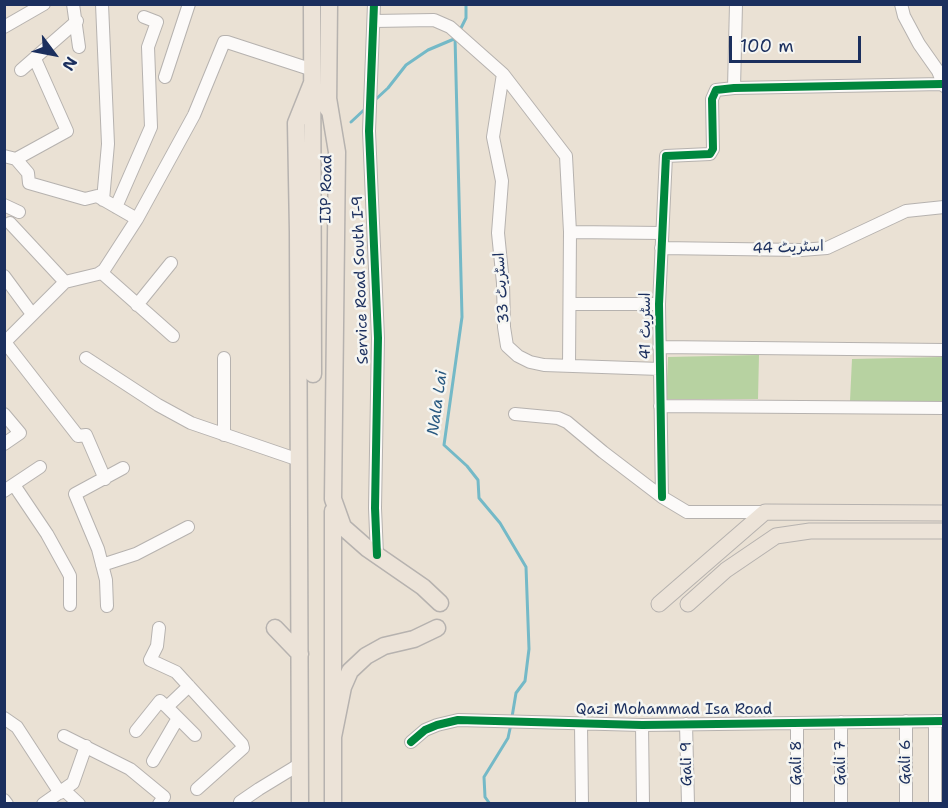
<!DOCTYPE html>
<html>
<head>
<meta charset="utf-8">
<style>
	body { margin:0 }
	#map { position:relative; width:948px; height:808px; overflow:hidden; background:#eae1d4; font-family:"Shantell Sans",sans-serif }
	canvas { display:block }
	.frame { position:absolute; inset:0; border:6px solid #1b2f5e; pointer-events:none }
	.north { position:absolute; left:24px; top:24px; width:60px; height:60px; -webkit-text-stroke:4px #f6f6f2; paint-order:stroke; rotate:122deg; font-size:16px; font-weight:700; line-height:24px; text-align:center; color:#1b2f5e }
	.north::after { content:''; display:block; margin:auto; width:21px; height:27px; background:#1b2f5e; clip-path:polygon(50% 0,100% 100%,50% 72%,0 100%) }
	.scale { position:absolute; left:729px; top:36px; width:132px; height:27px; box-sizing:border-box; border:3px solid #1b2f5e; border-top:0; padding-left:8px; font-size:18px; line-height:21px; white-space:nowrap; color:#1b2f5e; -webkit-text-stroke:4px #f6f6f2; paint-order:stroke }
</style>
</head>
<body>
<div id="map">
<canvas width="948" height="808"></canvas>
<div class="frame"></div>
<div class="north">N</div>
<div class="scale">100 m</div>
</div>
<script>
const c = document.querySelector('canvas').getContext('2d');
c.lineJoin = 'round';
function fillPath(path, color) { c.fillStyle = color; c.fill(path, 'evenodd'); }
const toPath = rows => new Path2D(rows.map(r => 'M' + r).join(''));
function stroke(path, color, width, dash) { c.strokeStyle = color; c.lineWidth = width; c.lineCap = dash ? 'butt' : 'round'; c.setLineDash(dash || []); c.stroke(path); }
function write(font, color, halo, rows, align = 'center') {
  c.font = font + ' "Shantell Sans","Playpen Sans Arabic",sans-serif'; c.lineWidth = 5; c.setLineDash([]); c.textBaseline = 'middle'; c.strokeStyle = halo; c.fillStyle = color; for (const [text, x, y, turn = 0] of rows) {
    c.save(); c.translate(x, y); c.rotate((+turn || 0) * Math.PI / 180); c.textAlign = isNaN(turn) ? turn : align; if (halo) c.strokeText(text, 0, 0); c.fillText(text, 0, 0); c.restore();
  }
}
const green = toPath([
	[759,355,758,399,666,399,668,357],
	[943,357,943,401,850,401,852,359]
]);
const stream = toPath([
	[459,32,466,18,466,4],
	[455,37,462,317,444,445,467,466,478,480,479,498,500,523,526,567,529,649,525,681,516,693,512,717],
	[375,100,388,88,406,65,428,50,454,39],
	[351,122,365,109],
	[490,804,485,797,484,777,508,738,511,724]
]);
const minor = toPath([
	[73,4,79,47],
	[102,4,108,144,103,200],
	[374,4,369,131,378,338,375,508,377,555],
	[901,4,904,16,919,44,938,71,944,86],
	[374,21,434,20,450,27,503,74,566,156,570,232,569,366],
	[4,27,44,4],
	[21,70,77,21],
	[503,74,493,137,502,181,498,233,503,283,504,327,507,346,518,356,530,362,544,365,660,369],
	[165,77,189,4],
	[734,88,736,4],
	[4,156,16,159,28,173,29,183,85,199,97,196,137,219],
	[16,159,67,131,35,59],
	[4,205,19,212],
	[116,207,151,127,148,47,157,22,144,17],
	[10,223,65,282],
	[570,232,662,233],
	[661,248,801,250,827,248,906,211,944,207],
	[102,273,173,336],
	[4,276,32,314],
	[570,304,659,304],
	[137,305,171,263],
	[4,341,78,436,86,435,105,479],
	[4,343,65,282,98,274,104,270,137,219,194,115,224,42,227,42,313,70],
	[659,347,944,350],
	[86,358,158,405,191,423,299,460],
	[660,406,944,408],
	[4,414,20,433,4,444],
	[515,414,558,418,567,422,603,452,662,497,687,512,765,512],
	[224,435,224,358],
	[14,485,47,534,68,572,70,576,70,605],
	[4,491,40,467],
	[662,497,659,304,666,156,710,154,713,149,712,99,716,90,734,88,942,84],
	[102,565,136,554,188,527],
	[107,606,106,580,98,549,75,494,123,468],
	[159,628,157,646,150,660,176,672,242,744,243,748,197,789],
	[189,686,167,707,195,735],
	[4,718,17,727,60,793],
	[935,721,935,804],
	[841,722,841,804],
	[686,724,688,804],
	[581,725,582,804],
	[642,725,643,804],
	[136,731,160,701,167,707],
	[64,736,130,769,164,797,159,804],
	[411,742,425,730,437,725,458,720,642,725,944,721],
	[153,761,178,718],
	[64,790,79,804],
	[4,800,7,804],
	[240,802,259,789,300,764],
	[43,804,73,783,86,746],
	[797,804,797,723],
	[906,804,906,721]
]);
const major = toPath([
	[659,604,765,512,944,513],
	[688,604,726,570,776,536,810,531,944,531]
]);
const highway = toPath([
	[312,4,313,374],
	[328,98,337,152,333,499,343,527,368,549,423,587,440,603],
	[328,109,329,4],
	[275,628,300,654],
	[333,737,333,511],
	[300,804,298,232,296,123,312,83],
	[333,804,333,737,343,687,350,671,366,656,384,646,414,639,437,628]
]);
const cycleway = toPath([
	[374,4,369,131,378,338,375,508,377,555],
	[662,497,659,304,666,156,710,154,713,149,712,99,716,90,734,88,942,84],
	[411,742,425,730,437,725,458,720,642,725,944,721]
]);
const streetNames = [
	["IJP Road",327,189,-89],
	["اسٹریٹ 44",788,248,-2],
	["Service Road South I-9",361,280,-92],
	["اسٹریٹ 33",502,288,-94],
	["اسٹریٹ 41",646,326,-90],
	["Qazi Mohammad Isa Road",674,710],
	["Gali 6",906,762,-90],
	["Gali 8",797,763,-90],
	["Gali 7",841,763,-90],
	["Gali 9",687,764,-91]
];
const waterNames = [
	["Nala Lai",438,403,-82]
];
fillPath(green, '#b7d2a1');
stroke(stream, '#74b9c7', 3);
stroke(minor, '#b6b2af', 14);
stroke(major, '#b6b2af', 17);
stroke(highway, '#b6b2af', 19);
stroke(minor, '#fcfaf9', 12);
stroke(major, '#ece3d8', 15);
stroke(highway, '#ece3d8', 16);
stroke(cycleway, '#00873e', 8);
write('15px', '#1b2f5e', '#f6f6f2', streetNames);
write('italic 16px', '#295981', '#f6f6f2', waterNames);
</script>
</body>
</html>
